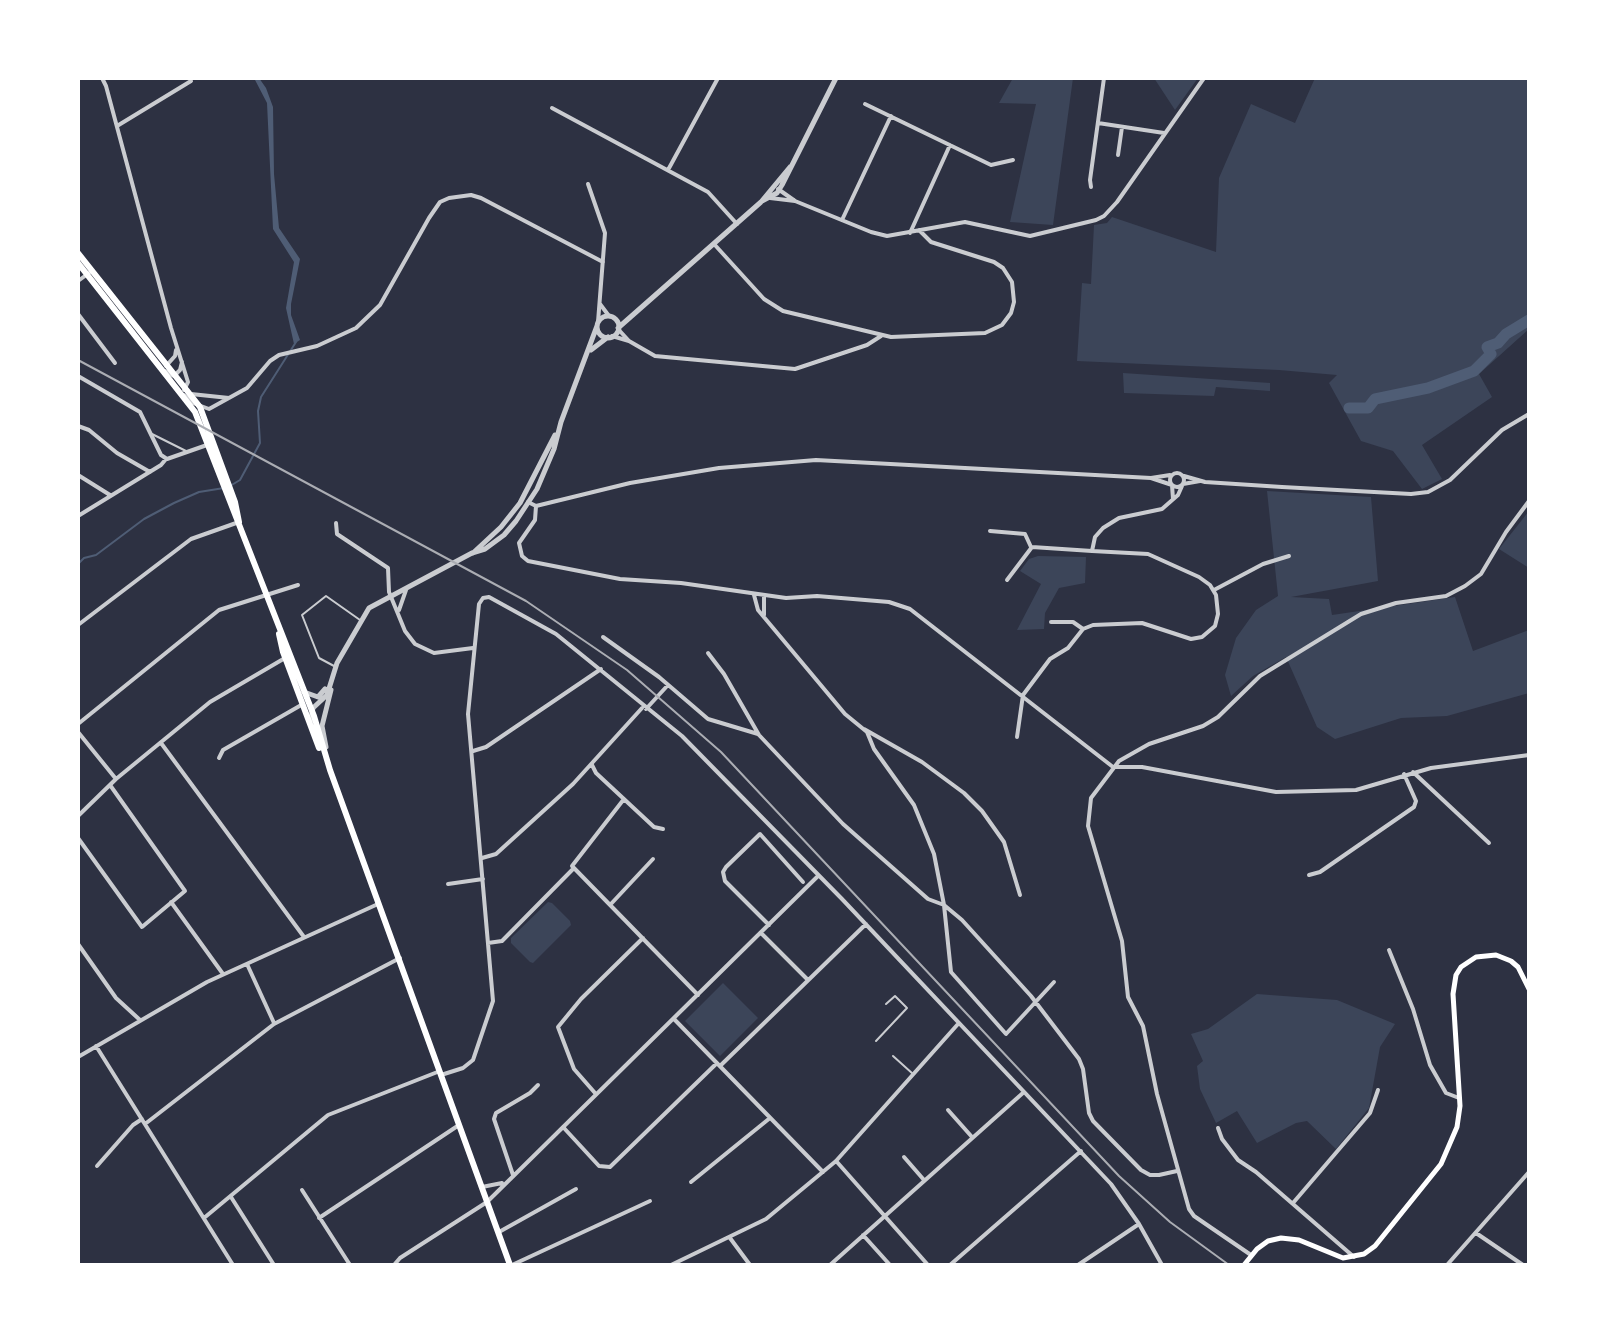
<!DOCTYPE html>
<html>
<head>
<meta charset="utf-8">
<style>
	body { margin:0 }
	#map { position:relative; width:1607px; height:1343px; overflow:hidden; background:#2d3142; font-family:Montserrat,sans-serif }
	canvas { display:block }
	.frame { position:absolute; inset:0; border:80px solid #fff; pointer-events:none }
</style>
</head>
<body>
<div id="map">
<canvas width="1607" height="1343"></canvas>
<div class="frame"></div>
</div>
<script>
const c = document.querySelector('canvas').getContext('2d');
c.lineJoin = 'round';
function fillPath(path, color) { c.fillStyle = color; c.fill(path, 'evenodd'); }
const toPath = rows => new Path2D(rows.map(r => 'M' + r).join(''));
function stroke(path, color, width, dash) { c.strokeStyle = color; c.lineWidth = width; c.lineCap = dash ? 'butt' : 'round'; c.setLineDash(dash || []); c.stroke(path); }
const green = toPath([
	[1013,78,1073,78,1053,225,1010,222,1036,104,999,103],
	[1154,78,1198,78,1175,110],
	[1315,78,1529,78,1529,329,1479,374,1492,397,1422,445,1442,479,1422,489,1393,451,1361,441,1329,383,1337,375,1279,370,1077,361,1082,283,1091,284,1094,225,1107,223,1112,217,1216,252,1219,178,1251,104,1295,123],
	[1123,373,1270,383,1270,391,1216,387,1214,396,1124,393],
	[1267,491,1371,497,1378,581,1291,597,1329,599,1332,615,1455,597,1473,651,1529,630,1529,693,1447,716,1401,718,1335,739,1317,727,1286,657,1253,676,1231,696,1225,675,1236,638,1256,610,1278,596],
	[1529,511,1529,568,1499,549],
	[1038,556,1086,557,1085,583,1059,588,1045,613,1044,629,1017,630,1041,584,1020,571,1029,559],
	[548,902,552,903,570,921,571,925,533,963,530,962,511,943,511,938],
	[723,983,758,1018,720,1056,685,1021],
	[1257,994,1337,1000,1395,1024,1380,1047,1369,1108,1336,1149,1307,1121,1296,1123,1257,1143,1237,1111,1216,1123,1200,1089,1197,1066,1203,1061,1191,1034,1208,1029]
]);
const water = toPath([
	[254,78,259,78,266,88,273,107,274,174,279,228,300,259,291,304,291,315,300,340,294,344,286,308,294,262,273,229,267,103]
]);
const stream = toPath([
	[230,486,240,480,260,443,258,411,261,397,296,342],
	[78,564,84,558,96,555,144,519,174,503,199,492,224,488]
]);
const river = toPath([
	[1349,408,1368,408,1375,399,1428,388,1474,371,1491,354,1487,347,1498,343,1506,334,1529,320]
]);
const service = toPath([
	[152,434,186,451],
	[334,666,319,658,302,615,326,596,360,620],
	[876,1041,907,1008,895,996,886,1004],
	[893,1056,913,1074]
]);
const minor = toPath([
	[102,78,106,86,171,328,188,382,184,390],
	[865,104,991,165,1013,160],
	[552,108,708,192,737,224],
	[1098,123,1164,133],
	[117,126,191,81],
	[1118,155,1122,127],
	[668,170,718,78],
	[588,184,605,233,598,322],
	[1091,187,1090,180,1104,78],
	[778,189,795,201],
	[770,198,795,201,871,232,887,236,965,222,1030,236,1096,220,1104,216,1117,202,1204,78],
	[842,220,891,116],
	[910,233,950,145],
	[714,244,764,299,783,311,891,337,985,333,1002,325,1011,313,1014,302,1012,282,1003,268,994,262,931,242,919,230],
	[78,281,89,273],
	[600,304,609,316],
	[78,314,115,363],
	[618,329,629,341],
	[612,336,629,341,655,356,795,369,867,345,881,336],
	[166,366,175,356,176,350],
	[165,371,174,376,180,370,182,362],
	[78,376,140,412,161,455,167,459,207,445],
	[191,394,229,398],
	[184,395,193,403,209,409,247,388,270,361,279,355,317,346,356,328,380,305,429,218,440,202,449,198,471,195,481,198,603,262],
	[78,426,89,430,117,453,150,472],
	'1170 480a7 7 0 1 1 14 0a7 7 0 1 1-14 0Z',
	[78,475,110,495],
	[1184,476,1205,482,1282,487,1411,494,1428,492,1450,480,1502,430,1529,414],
	[1151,478,1170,475],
	[1183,484,1200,481],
	[528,502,536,506,630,483,719,468,816,460,1151,478,1172,485,1173,499],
	[536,506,535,520,519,543,522,556,528,561,620,579,681,583,786,598,817,596,889,602,910,609,1113,767],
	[78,516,161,465,166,459],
	[336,523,337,534,388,568,389,592,405,631,415,644,434,653,473,648],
	[990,531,1025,534,1031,547],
	[1007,580,1032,547,1092,551],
	[1214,590,1263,564,1289,556],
	[754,595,758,610,845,714,867,732,874,749,914,805,934,854,944,905,951,972,1006,1034,1054,982],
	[764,596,764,615],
	[399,610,406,590],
	[1051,622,1073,622,1083,629],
	[78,625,191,539,239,522],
	[603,637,659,677,708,719,758,734],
	[708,653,724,674,759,735,843,824,928,899,944,905,962,920,1031,996,1079,1059,1083,1069,1089,1113,1093,1121,1141,1170,1150,1175,1159,1175,1177,1171],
	[646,709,668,685],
	[78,724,219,610,298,585],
	[864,729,922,762,964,793,982,811,1004,842,1020,895],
	[78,732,116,779],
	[1017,737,1023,695,1050,659,1068,648,1083,629,1093,625,1142,623,1191,639,1202,637,1215,626,1218,614,1216,595,1210,585,1199,577,1148,554,1092,551,1095,537,1103,528,1119,518,1162,509,1178,495,1182,486],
	[161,743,304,937],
	[473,751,486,747,601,669],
	[219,758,223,750,303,704],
	[592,765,596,773,654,827,663,829],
	[1116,767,1142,767,1276,792,1356,790,1431,768,1529,755],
	[1413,772,1489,843],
	[624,799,572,866,698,995],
	[78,816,116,779,210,702,285,658],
	[78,838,142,927,185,891,110,785],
	[482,858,496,854,573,784,642,708],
	[1309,875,1320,872,1414,807,1416,801,1404,774],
	[448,884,483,879],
	[171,902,223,974],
	[610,905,653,859],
	[769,925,725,881,723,872,726,867,760,834,803,882],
	[761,933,808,980],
	[488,943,502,941,574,868],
	[78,944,116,998,140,1020],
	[1389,950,1413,1009,1430,1065,1446,1093,1459,1098],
	[247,964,274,1023],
	[674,1019,823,1172],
	[96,1046,233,1265],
	[78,1057,207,982,378,904],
	[720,1066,866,924],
	[441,1075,463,1068,473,1060,493,1001,468,714,479,604,483,598,489,597,556,634,682,736,842,899,1111,1184,1139,1224,1162,1265],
	[595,1093,574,1069,558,1027,581,999,643,938],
	[948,1110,972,1137],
	[145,1124,274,1024,400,958],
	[563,1127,599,1166,610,1167,717,1063],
	[1218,1128,1222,1139,1238,1160,1256,1172,1354,1257],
	[904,1157,924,1180],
	[837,1162,928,1265],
	[97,1166,133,1125,142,1119],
	[513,1175,494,1119,496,1113,530,1093,538,1085],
	[691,1182,770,1118],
	[482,1187,502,1183],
	[302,1190,350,1265],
	[231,1197,274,1265],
	[1293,1203,1370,1113,1378,1090],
	[204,1218,328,1115,440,1071],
	[319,1218,459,1125],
	[499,1232,576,1189],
	[1476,1233,1523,1265],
	[863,1235,890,1265],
	[730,1238,750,1265],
	[1251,1255,1194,1216,1189,1209,1157,1094,1143,1026,1128,997,1122,941,1088,826,1091,798,1119,761,1149,744,1203,726,1218,717,1260,676,1361,614,1396,603,1446,596,1465,586,1481,574,1506,532,1529,501],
	[394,1265,400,1258,487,1202,818,876],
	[512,1265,650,1201],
	[671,1265,766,1219,836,1161,958,1024],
	[830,1265,1024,1092],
	[950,1265,1081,1151],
	[1078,1265,1139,1224],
	[1447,1265,1529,1172]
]);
const tertiary = toPath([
	[762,201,777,193,782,185,836,78],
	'597 327a11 11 0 1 1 22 0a11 11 0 1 1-22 0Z',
	[618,328,761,202,790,167],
	[591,350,608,337],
	[561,422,597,326],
	[473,553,501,527,520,503,555,435],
	[304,692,318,697,325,689],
	[310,723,313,708,327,695,337,663,369,608,472,553,485,549,504,535,516,521,537,489,554,449,561,422],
	[326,747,322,726,331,690]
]);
const secondary = toPath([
	[1244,1265,1257,1249,1268,1241,1281,1238,1299,1240,1343,1258,1364,1254,1375,1246,1441,1164,1457,1127,1460,1106,1453,994,1456,975,1461,967,1476,957,1496,955,1511,961,1518,967,1529,989]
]);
const primary = toPath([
	[78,253,200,407,235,502,239,522],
	[78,263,195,412,314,716,330,770,510,1265],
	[279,634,283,652,319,748]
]);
const rail = toPath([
	[78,360,526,601,627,670,721,752,1119,1176,1170,1222,1229,1265]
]);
fillPath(green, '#3c4559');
fillPath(water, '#4f5d75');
stroke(stream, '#4f5d75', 2);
stroke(river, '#4f5d75', 11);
stroke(service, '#caccd0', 2);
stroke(minor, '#caccd0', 4);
stroke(tertiary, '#caccd0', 5);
stroke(secondary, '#fff', 5);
stroke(primary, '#fff', 6);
stroke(rail, '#abadb3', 2);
</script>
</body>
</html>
